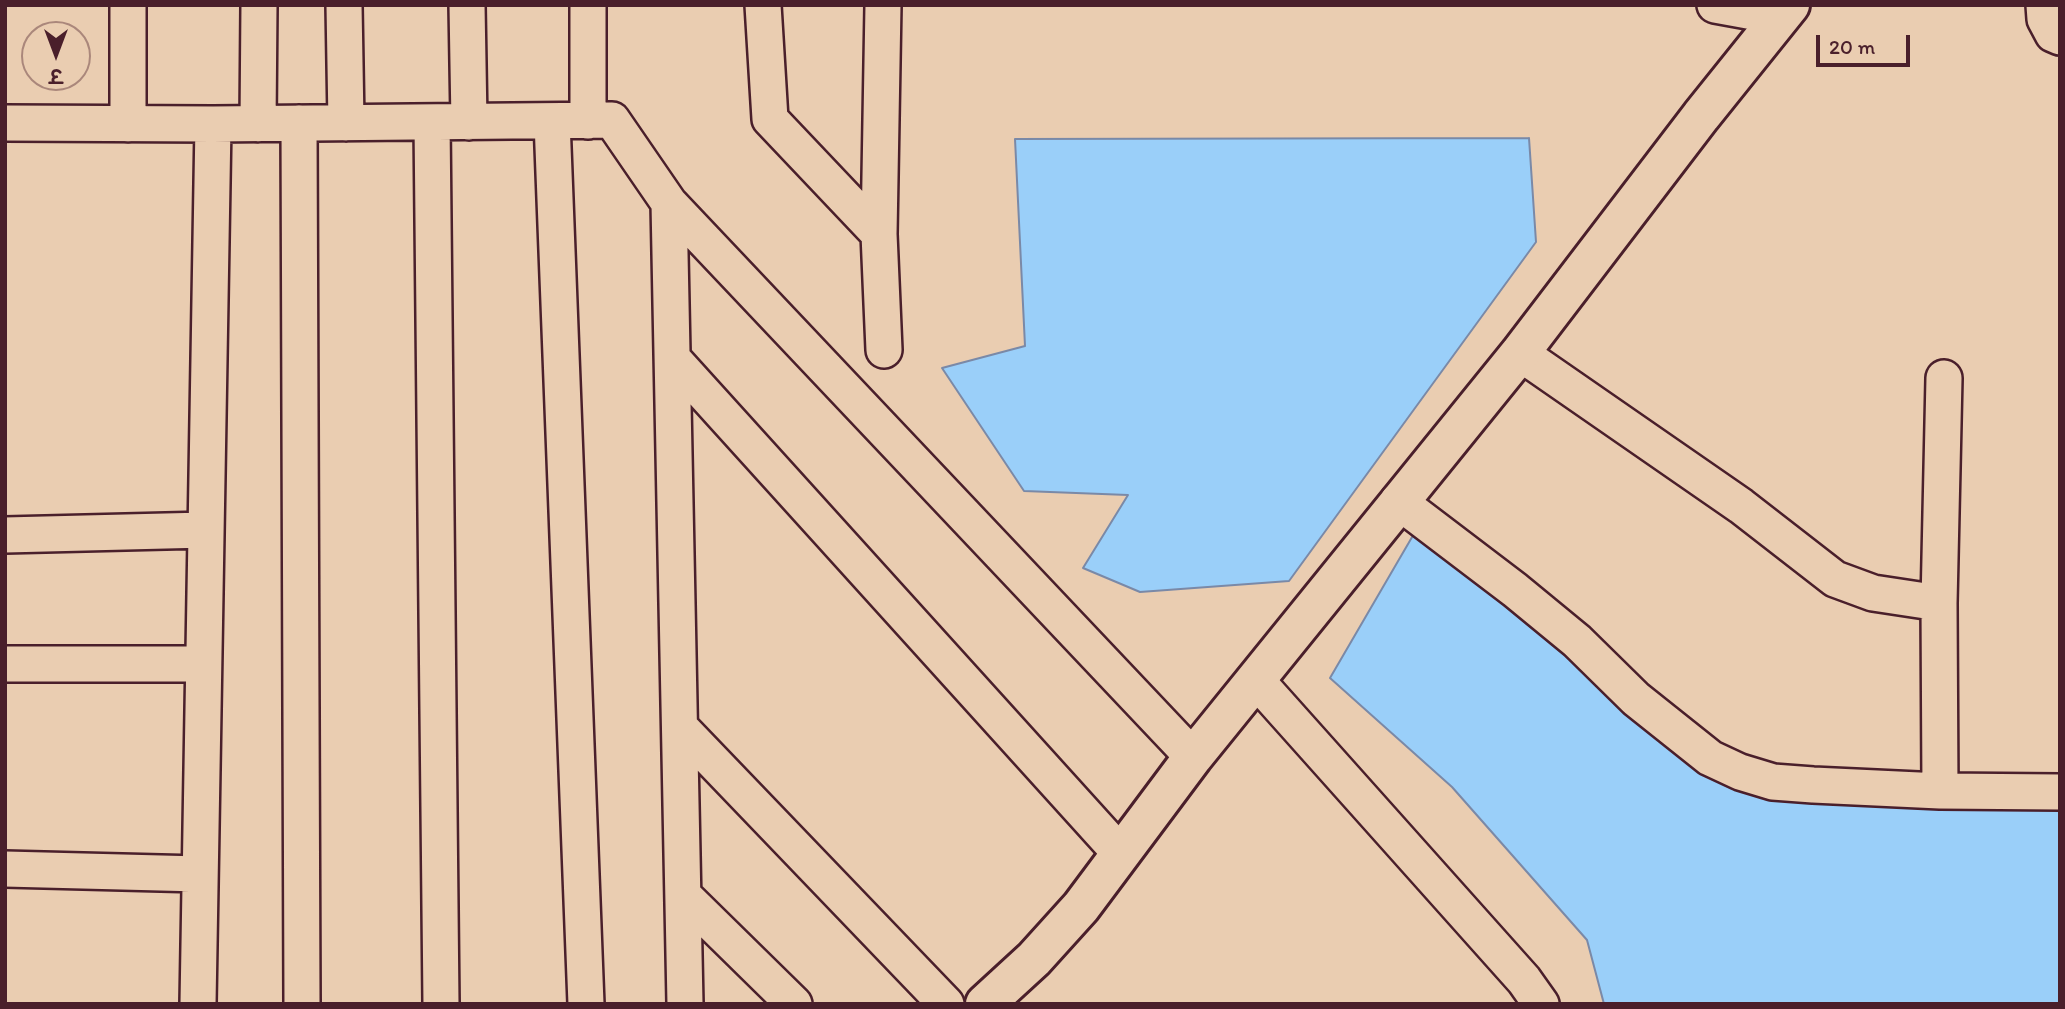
<!DOCTYPE html>
<html>
<head>
<meta charset="utf-8">
<style>
	body { margin:0 }
	#map { position:relative; width:2065px; height:1009px; overflow:hidden; background:#eacdb1; font-family:Itim,"Playpen Sans Deva",sans-serif }
	canvas { display:block }
	.frame { position:absolute; inset:0; border:7px solid #4a1f2b; pointer-events:none }
	.north { position:absolute; left:21px; top:21px; width:70px; height:70px; box-sizing:border-box; background:#eacdb1; border:2px solid #aa877b; border-radius:50%; rotate:180deg; font-size:19px; font-weight:700; line-height:28px; text-align:center; color:#4a1f2b }
	.north::after { content:''; display:block; margin:auto; width:24px; height:32px; background:#4a1f2b; clip-path:polygon(50% 0,100% 100%,50% 72%,0 100%) }
	.scale { position:absolute; left:1816px; top:35px; width:94px; height:32px; box-sizing:border-box; border:4px solid #4a1f2b; border-top:0; padding-left:9px; font-size:21px; line-height:24px; white-space:nowrap; color:#4a1f2b; -webkit-text-stroke:5px #eacdb1; paint-order:stroke }
</style>
</head>
<body>
<div id="map">
<canvas width="2065" height="1009"></canvas>
<div class="frame"></div>
<div class="north">उ</div>
<div class="scale">20 m</div>
</div>
<script>
const c = document.querySelector('canvas').getContext('2d');
c.lineJoin = 'round';
function fillPath(path, color) { c.fillStyle = color; c.fill(path, 'evenodd'); }
const toPath = rows => new Path2D(rows.map(r => 'M' + r).join(''));
function stroke(path, color, width, dash) { c.strokeStyle = color; c.lineWidth = width; c.lineCap = dash ? 'butt' : 'round'; c.setLineDash(dash || []); c.stroke(path); }
const water = toPath([
	[1529,138,1536,242,1289,581,1140,592,1083,568,1128,495,1024,491,942,368,1025,346,1015,139,1529,138],
	[1415,532,1664,737,1808,802,2060,808,2060,1004,1604,1004,1587,940,1452,787,1330,678,1415,532]
]);
const minor = toPath([
	[128,5,128,124],
	[344,5,346,123],
	[467,5,469,122],
	[588,5,588,121],
	[763,5,770,119,879,234],
	[883,5,879,234,884,350],
	[1715,5,1781,17],
	[2044,5,2045,19,2053,34,2060,37],
	[552,121,586,1004],
	[432,122,441,1004],
	[5,123,213,124,612,120,669,203,1193,757],
	[299,123,302,1004],
	[258,124,259,5],
	[669,203,685,1004],
	[1520,353,1741,506,1835,579,1873,593,1939,603],
	[673,359,1121,854],
	[1398,501,1515,590,1577,641,1636,699,1710,758,1740,772,1773,782,1813,785,1940,791,2060,792],
	[5,535,206,530],
	[5,664,203,664],
	[1256,680,1524,980,1541,1004],
	[680,727,946,1004],
	[1940,791,1939,603,1944,378],
	[5,869,200,874],
	[683,895,794,1004],
	[198,1004,213,124]
]);
const tertiary = toPath([
	[985,1004,1034,959,1081,907,1193,757,1520,353,1701,116,1790,5]
]);
fillPath(water, '#9acff9');
stroke(water, '#7a89a7', 2);
stroke(minor, '#4a1f2b', 40);
stroke(tertiary, '#4a1f2b', 44);
stroke(minor, '#eacdb1', 35);
stroke(tertiary, '#eacdb1', 38);
</script>
</body>
</html>
